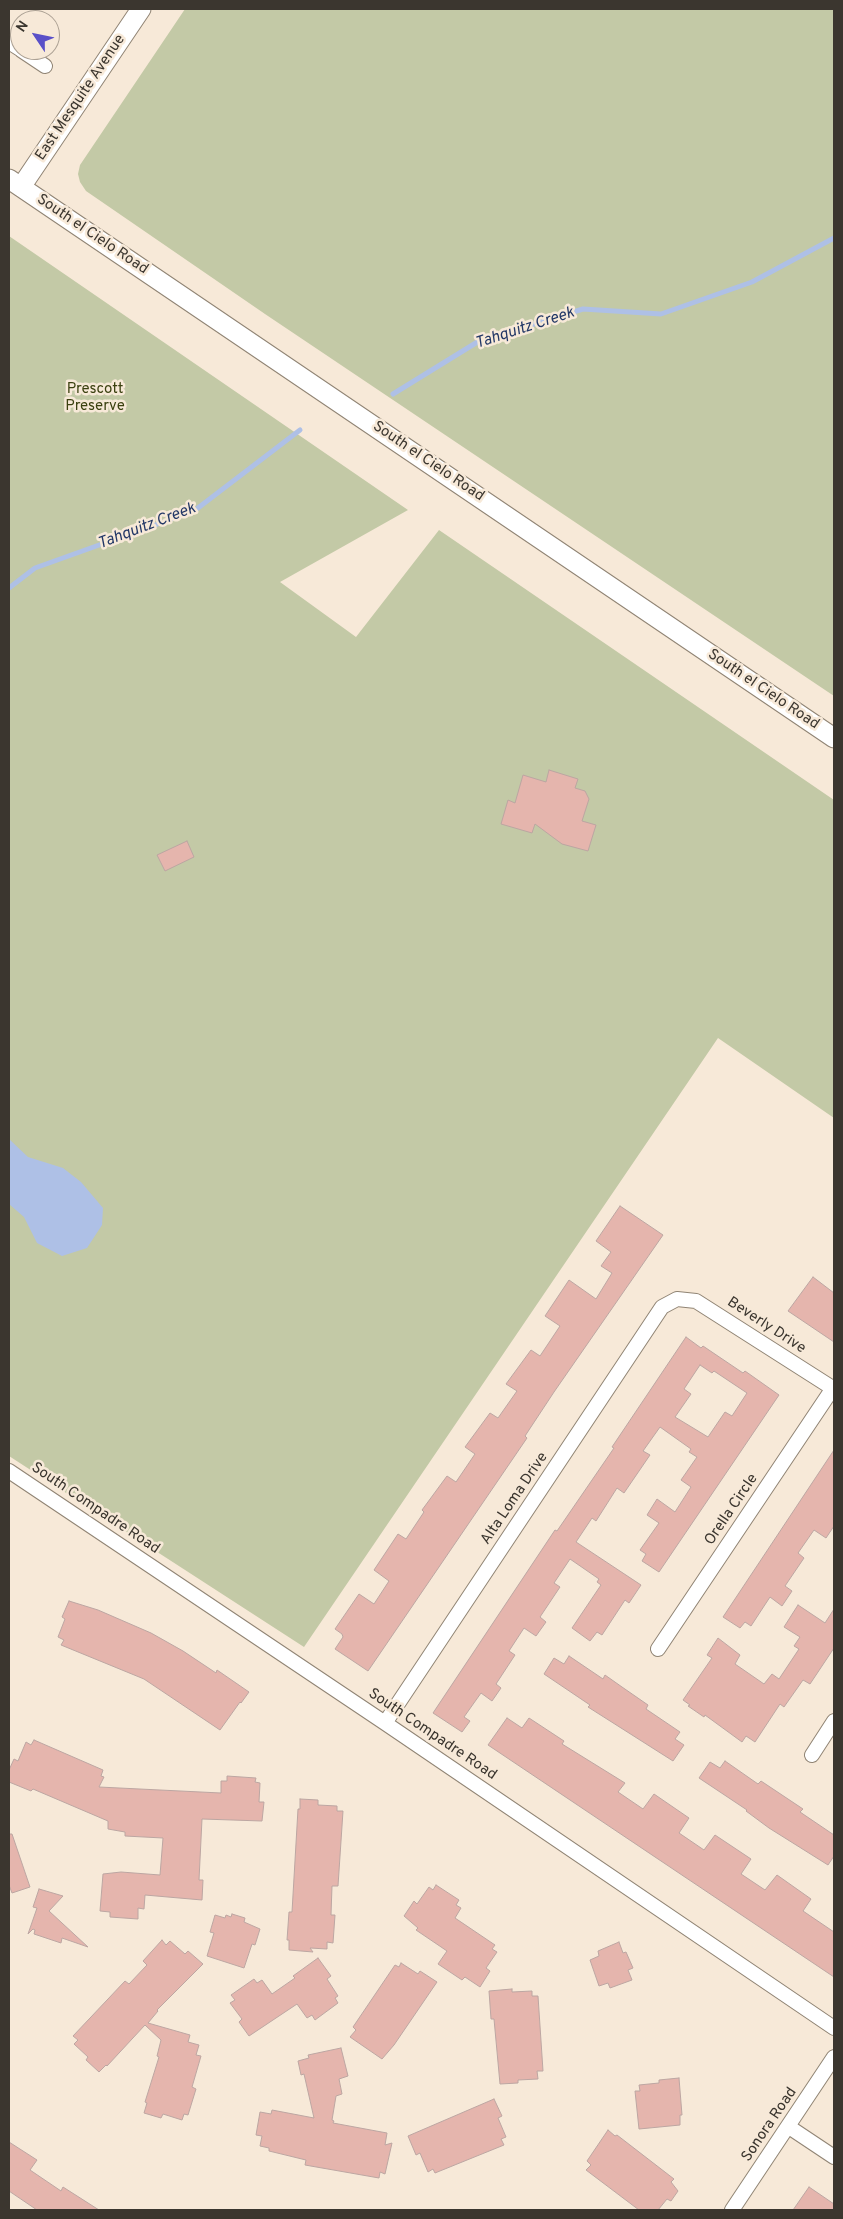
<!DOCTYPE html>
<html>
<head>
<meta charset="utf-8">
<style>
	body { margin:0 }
	#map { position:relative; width:843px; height:2219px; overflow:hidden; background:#f7e9d8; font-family:Overpass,sans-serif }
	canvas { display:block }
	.frame { position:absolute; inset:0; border:10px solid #3b362f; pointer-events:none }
	.north { position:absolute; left:10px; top:10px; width:50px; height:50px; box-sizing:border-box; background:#f7e9d8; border:1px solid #aca194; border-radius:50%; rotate:304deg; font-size:14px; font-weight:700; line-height:20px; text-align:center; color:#3b362f }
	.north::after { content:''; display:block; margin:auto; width:18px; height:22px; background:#5a50c8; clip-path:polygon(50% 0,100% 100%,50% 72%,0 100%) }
</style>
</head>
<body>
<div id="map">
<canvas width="843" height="2219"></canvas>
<div class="frame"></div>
<div class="north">N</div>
</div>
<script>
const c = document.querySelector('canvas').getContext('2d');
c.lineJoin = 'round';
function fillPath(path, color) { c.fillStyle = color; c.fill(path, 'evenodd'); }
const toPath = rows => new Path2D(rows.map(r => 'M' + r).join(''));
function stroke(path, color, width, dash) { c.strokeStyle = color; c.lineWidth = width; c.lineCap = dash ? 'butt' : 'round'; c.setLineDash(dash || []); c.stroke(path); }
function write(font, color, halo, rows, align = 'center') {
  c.font = font + ' Overpass,sans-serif'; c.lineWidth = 5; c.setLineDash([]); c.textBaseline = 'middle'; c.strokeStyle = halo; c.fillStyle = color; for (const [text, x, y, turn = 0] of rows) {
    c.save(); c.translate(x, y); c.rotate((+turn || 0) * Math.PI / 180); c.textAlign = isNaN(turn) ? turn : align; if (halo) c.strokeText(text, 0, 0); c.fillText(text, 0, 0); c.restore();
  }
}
const green = toPath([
	[185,9,834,9,834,696,265,314,86,191,80,182,78,174,80,165],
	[9,236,408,510,280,582,356,637,439,530,834,800,834,1118,718,1038,304,1647,9,1456]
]);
const water = toPath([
	[9,1139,28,1157,63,1168,81,1182,103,1208,102,1225,87,1248,62,1256,37,1243,24,1217,9,1204]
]);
const stream = toPath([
	[393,394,479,341,583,309,661,314,752,282,834,238],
	[9,588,35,568,194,511,300,430]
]);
const building = toPath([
	[549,770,578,779,575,788,585,791,589,799,582,821,596,825,588,851,562,844,535,824,532,833,501,824,508,800,515,803,523,775,546,782,549,770],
	[187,841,194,857,165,871,157,855,187,841],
	[620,1206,663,1235,554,1392,525,1436,527,1438,368,1671,335,1649,343,1637,342,1634,335,1629,359,1594,374,1604,389,1581,374,1570,398,1534,406,1539,424,1512,422,1510,447,1476,456,1482,475,1454,465,1447,490,1413,498,1418,517,1391,506,1384,531,1350,540,1356,560,1326,545,1316,569,1280,596,1299,612,1273,601,1266,611,1252,596,1241,620,1206],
	[813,1277,834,1293,834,1342,788,1311,813,1277],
	[686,1337,701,1348,703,1346,743,1373,745,1371,779,1395,659,1572,642,1561,646,1554,640,1550,659,1523,647,1515,657,1499,675,1512,691,1487,681,1480,697,1457,689,1452,691,1449,660,1427,643,1451,650,1455,624,1493,617,1488,596,1521,592,1518,576,1542,641,1585,629,1603,625,1600,602,1635,597,1632,590,1641,572,1628,601,1585,597,1582,599,1579,570,1559,554,1583,560,1587,540,1617,546,1622,536,1636,524,1628,509,1651,515,1655,496,1684,501,1688,492,1701,481,1693,464,1717,470,1721,462,1732,433,1713,555,1530,557,1531,614,1448,612,1447,686,1337],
	[700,1365,712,1373,714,1371,747,1393,732,1416,725,1412,708,1437,675,1417,691,1394,684,1389,700,1365],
	[834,1450,834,1526,826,1538,814,1530,798,1553,804,1558,785,1586,792,1591,782,1606,770,1597,751,1626,745,1622,740,1628,723,1617,834,1450],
	[69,1601,98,1610,151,1633,183,1651,216,1673,217,1670,249,1692,241,1703,240,1702,220,1730,144,1679,61,1645,64,1640,58,1637,65,1619,62,1617,69,1601],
	[798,1605,825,1623,834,1609,834,1648,810,1684,803,1680,784,1707,780,1704,755,1742,746,1736,742,1742,705,1715,704,1717,688,1706,690,1705,683,1700,712,1658,707,1655,718,1638,740,1655,735,1664,764,1684,772,1674,779,1679,799,1649,794,1646,800,1637,784,1627,798,1605],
	[569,1656,603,1679,605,1675,622,1687,648,1705,646,1709,680,1732,675,1739,684,1745,673,1761,588,1707,590,1705,544,1674,554,1658,564,1664,569,1656],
	[507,1718,522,1728,529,1718,564,1741,562,1744,625,1783,618,1792,643,1809,654,1794,689,1818,679,1833,704,1850,715,1835,751,1859,741,1874,765,1890,777,1875,811,1899,803,1911,834,1932,834,1977,488,1745,507,1718],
	[34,1740,103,1770,101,1776,104,1777,99,1787,221,1793,221,1781,227,1781,227,1776,256,1778,255,1782,260,1783,259,1802,264,1802,262,1821,202,1819,199,1880,203,1880,202,1900,145,1895,144,1909,138,1908,138,1919,110,1917,110,1912,100,1911,103,1874,121,1872,160,1875,163,1838,125,1836,125,1832,108,1829,108,1821,33,1789,31,1791,9,1782,9,1770,14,1759,18,1761,26,1742,31,1745,34,1740],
	[725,1761,758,1784,761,1781,803,1809,800,1812,834,1835,834,1856,828,1865,769,1828,746,1811,747,1810,699,1778,710,1762,720,1768,725,1761],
	[300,1799,318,1800,318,1805,337,1806,337,1811,343,1811,338,1886,332,1886,331,1915,335,1915,333,1943,327,1942,327,1949,310,1948,313,1952,289,1950,289,1940,287,1940,289,1912,292,1912,298,1809,300,1809,300,1799],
	[9,1834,12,1834,30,1887,12,1893,9,1885,9,1834],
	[436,1885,459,1900,456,1905,461,1908,455,1918,495,1945,492,1949,497,1952,486,1968,490,1971,480,1987,465,1977,462,1980,438,1964,447,1951,416,1930,418,1928,404,1916,414,1901,417,1904,429,1887,433,1890,436,1885],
	[39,1889,63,1896,49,1911,88,1947,62,1938,61,1943,34,1934,35,1930,33,1929,28,1934,37,1908,33,1907,39,1889],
	[232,1914,245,1918,244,1922,260,1929,255,1945,252,1944,244,1968,207,1956,214,1933,210,1932,215,1915,225,1918,226,1915,231,1917,232,1914],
	[162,1940,166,1945,170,1941,185,1954,188,1951,203,1964,157,2010,158,2011,148,2023,190,2035,188,2042,199,2045,196,2055,201,2056,192,2087,196,2089,188,2115,184,2114,182,2120,163,2114,161,2118,144,2113,147,2103,145,2102,159,2057,157,2056,161,2040,145,2025,107,2066,106,2065,99,2072,86,2060,88,2057,74,2044,78,2040,73,2036,125,1981,129,1984,147,1965,143,1961,162,1940],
	[619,1942,623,1953,626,1952,633,1968,628,1970,632,1980,610,1988,608,1983,599,1986,590,1960,599,1956,598,1951,619,1942],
	[318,1958,331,1976,327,1979,338,1996,335,1998,338,2003,315,2020,312,2015,307,2018,297,2004,249,2036,239,2022,242,2019,230,2003,235,2000,231,1995,254,1979,257,1983,262,1980,272,1994,295,1978,293,1976,318,1958],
	[401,1963,418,1974,420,1971,437,1982,394,2045,382,2059,350,2037,356,2030,353,2027,395,1965,399,1967,401,1963],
	[512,1989,512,1992,532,1991,532,1996,538,1996,543,2071,537,2071,538,2079,518,2080,518,2083,500,2084,494,2019,491,2019,489,1991,512,1989],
	[341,2048,348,2076,339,2079,342,2094,336,2096,332,2120,334,2121,333,2123,387,2133,385,2145,392,2143,385,2174,380,2172,379,2178,305,2165,306,2160,269,2151,269,2148,260,2146,262,2136,256,2135,260,2112,271,2114,272,2110,314,2118,304,2074,301,2075,298,2061,309,2058,308,2055,341,2048],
	[679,2078,682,2115,680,2115,680,2125,639,2129,635,2091,640,2091,639,2085,659,2083,659,2080,679,2078],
	[494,2099,502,2116,498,2118,506,2137,501,2139,504,2145,435,2173,433,2169,428,2172,420,2153,416,2155,408,2136,494,2099],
	[608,2130,615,2136,617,2135,674,2179,671,2182,678,2191,671,2201,667,2199,658,2210,639,2210,586,2170,591,2165,587,2161,608,2130],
	[9,2142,37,2160,30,2170,61,2191,63,2187,99,2210,37,2210,9,2191,9,2142],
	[809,2187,834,2204,834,2210,793,2210,809,2187]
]);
const street = toPath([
	[9,42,20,49],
	[21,50,45,66],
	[9,1471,385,1723,834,2028],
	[658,1649,833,1388],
	[385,1723,662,1307,677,1299,696,1301,834,1389],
	[812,1755,834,1721],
	[789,2127,834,2157],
	[732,2210,834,2057]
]);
const secondary = toPath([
	[9,179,834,738],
	[21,187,141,9]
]);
const streetNames = [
	["East Mesquite Avenue",81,98,-56],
	["South el Cielo Road",92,235,34],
	["South el Cielo Road",428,462,34],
	["South el Cielo Road",763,690,34],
	["Beverly Drive",766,1326,33],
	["Alta Loma Drive",515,1499,-56],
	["South Compadre Road",95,1509,34],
	["Orella Circle",732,1510,-56],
	["South Compadre Road",432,1735,34],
	["Sonora Road",770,2125,-56]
];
const parkNames = [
	["Prescott",95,390],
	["Preserve",95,407]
];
const waterNames = [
	["Tahquitz Creek",525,329,-18],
	["Tahquitz Creek",147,527,-21]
];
fillPath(green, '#c3c9a6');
fillPath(water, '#aec0e6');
stroke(stream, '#aec0e6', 5);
fillPath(building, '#e5b5ad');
stroke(building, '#bca6a2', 1);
stroke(street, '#908474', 16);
stroke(secondary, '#908474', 21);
stroke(street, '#fff', 14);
stroke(secondary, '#fff', 19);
write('15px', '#3b362f', '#f7e9d8', streetNames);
write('15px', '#3b4110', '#f7e9d8', parkNames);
write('italic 16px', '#223766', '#f7e9d8', waterNames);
</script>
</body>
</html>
